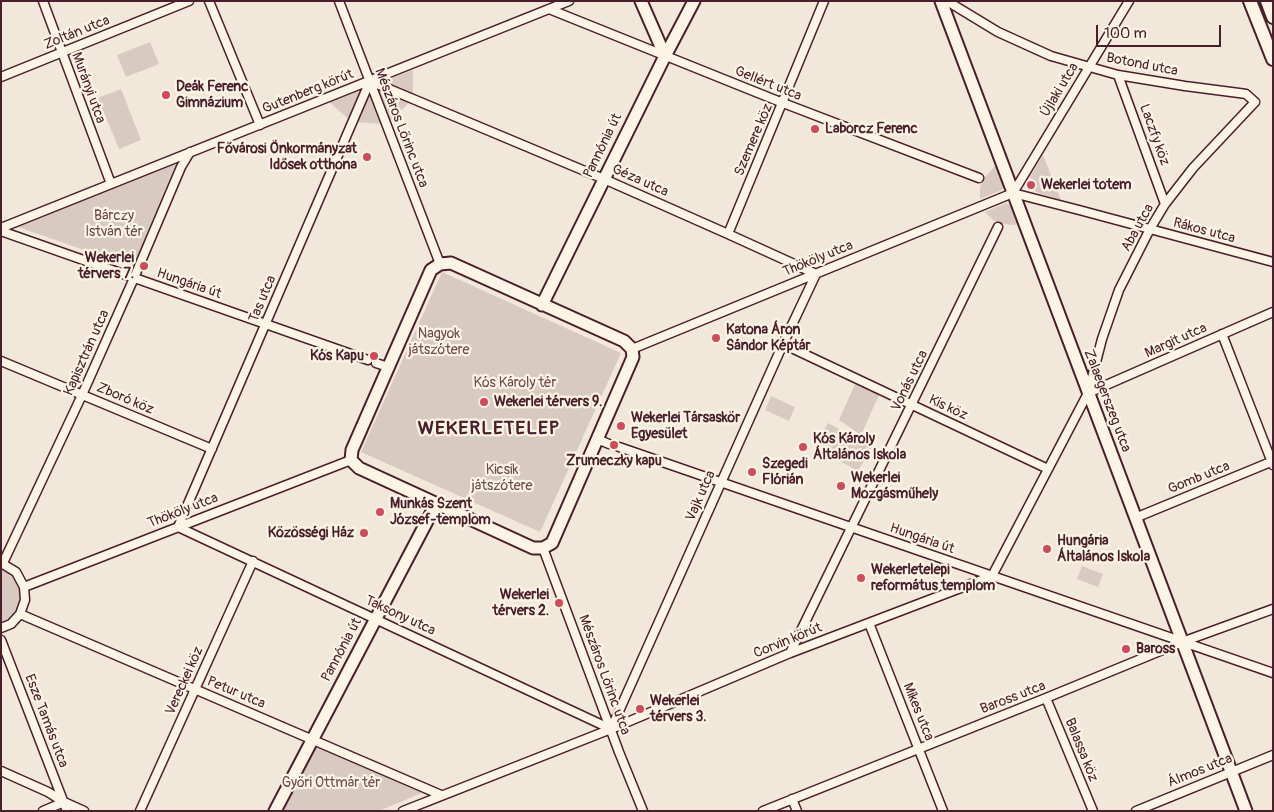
<!DOCTYPE html>
<html>
<head>
<meta charset="utf-8">
<style>
	body { margin:0 }
	#map { position:relative; width:1274px; height:812px; overflow:hidden; background:#f1e8da; font-family:Pangolin,sans-serif }
	canvas { display:block }
	.frame { position:absolute; inset:0; border:2px solid #4a1f2b; pointer-events:none }
	.scale { position:absolute; left:1096px; top:25px; width:125px; height:22px; box-sizing:border-box; border:2px solid #4a1f2b; border-top:0; padding-left:6px; font-size:15px; line-height:18px; white-space:nowrap; color:#4a1f2b; -webkit-text-stroke:4px #fcf5e5; paint-order:stroke }
</style>
</head>
<body>
<div id="map">
<canvas width="1274" height="812"></canvas>
<div class="frame"></div>
<div class="scale">100 m</div>
</div>
<script>
const c = document.querySelector('canvas').getContext('2d');
c.lineJoin = 'round';
function fillPath(path, color) { c.fillStyle = color; c.fill(path, 'evenodd'); }
const toPath = rows => new Path2D(rows.map(r => 'M' + r).join(''));
function stroke(path, color, width, dash) { c.strokeStyle = color; c.lineWidth = width; c.lineCap = dash ? 'butt' : 'round'; c.setLineDash(dash || []); c.stroke(path); }
function write(font, color, halo, rows, align = 'center') {
  c.font = font + ' Pangolin,sans-serif'; c.lineWidth = 4.5; c.setLineDash([]); c.textBaseline = 'middle'; c.strokeStyle = halo; c.fillStyle = color; for (const [text, x, y, turn = 0] of rows) {
    c.save(); c.translate(x, y); c.rotate((+turn || 0) * Math.PI / 180); c.textAlign = isNaN(turn) ? turn : align; if (halo) c.strokeText(text, 0, 0); c.fillText(text, 0, 0); c.restore();
  }
}
const green = toPath([
	[150,42,159,64,126,77,117,55],
	[413,70,413,99,387,124,352,122,329,102],
	[121,89,141,140,119,149,98,98],
	[1043,155,1061,200,1036,192,1030,177],
	[176,163,133,267,18,227,117,187],
	[996,165,1004,184,1002,190,980,199,980,188,984,178],
	[1006,203,1012,206,1020,224,1014,225,1003,224,993,220,985,212],
	[442,272,621,353,540,532,361,452],
	[855,384,879,395,861,435,839,420],
	[771,396,795,407,789,421,765,410],
	[828,423,872,447,858,471,814,447],
	[1,563,16,572,24,587,20,614,1,628],
	[1082,566,1103,574,1098,587,1077,579],
	[316,747,422,793,379,811,283,811]
]);
const street = toPath([
	[43,1,111,184],
	[209,1,260,125],
	[339,1,440,264],
	[549,9,783,103,979,178],
	[1118,75,1165,204],
	[1,77,189,1],
	[370,81,604,179,728,234,816,274],
	[1013,193,1079,210,1273,262],
	[1013,193,1129,1],
	[1,228,569,1],
	[1,231,368,360],
	[728,234,824,1],
	[1222,334,1273,465],
	[783,344,1048,469],
	[632,349,1013,193],
	[1,361,212,449],
	[376,363,388,367],
	[1088,393,1273,312],
	[597,439,609,444],
	[619,447,1273,673],
	[1135,518,1273,461],
	[178,527,611,729,783,344,816,274],
	[178,527,370,81],
	[543,548,619,752,643,811],
	[1,563,16,572,24,587,25,600,20,614,11,624,1,628],
	[3,563,82,395,134,278,181,167,190,152],
	[24,587,351,460],
	[20,614,441,795],
	[869,623,943,811],
	[1,640,67,811],
	[790,653,998,227],
	[1046,698,1093,811],
	[1,771,48,792,64,802,84,811],
	[792,799,797,811],
	[43,811,64,802],
	[140,811,253,561],
	[403,811,611,729,790,653,992,576,1088,393,1102,339,1119,290,1150,229,1165,204,1193,168,1255,102,1246,94,1239,93,1185,86,1118,75,1051,56,998,32,947,1],
	[763,811,1046,698,1182,642,1273,609],
	[1136,811,1273,755]
]);
const secondary = toPath([
	[641,1,665,56],
	[941,1,1246,811],
	[451,263,624,341,632,349,633,357,552,543,543,548,533,548,359,468,351,460,352,450,431,270,440,264,451,263],
	[542,305,663,60,694,1],
	[275,811,436,504]
]);
const primary = toPath([
	[1250,1,1273,59],
	[1267,1,1273,17]
]);
const markers = [
	[166,95,5,"#d1495b"],
	[815,129,5,"#d1495b"],
	[367,157,5,"#d1495b"],
	[1031,185,5,"#d1495b"],
	[144,266,5,"#d1495b"],
	[716,338,5,"#d1495b"],
	[374,356,5,"#d1495b"],
	[484,402,5,"#d1495b"],
	[621,426,5,"#d1495b"],
	[614,445,5,"#d1495b"],
	[803,447,5,"#d1495b"],
	[752,472,5,"#d1495b"],
	[841,486,5,"#d1495b"],
	[380,512,5,"#d1495b"],
	[364,533,5,"#d1495b"],
	[1047,549,5,"#d1495b"],
	[861,578,5,"#d1495b"],
	[559,603,5,"#d1495b"],
	[1126,649,5,"#d1495b"],
	[640,709,5,"#d1495b"]
];
const streetNames = [
	["Zoltán utca",77,33,-22],
	["Botond utca",1142,65,11],
	["Gellért utca",768,84,22],
	["Murányi utca",88,88,70],
	["Újlaki utca",1060,90,-59],
	["Gutenberg körút",308,92,-22],
	["Mészáros Lőrinc utca",401,128,69],
	["Laczfy köz",1154,135,70],
	["Szemere köz",754,140,-67],
	["Pannónia út",603,146,-64],
	["Géza utca",640,181,24],
	["Aba utca",1138,228,-61],
	["Rákos utca",1204,231,15],
	["Thököly utca",818,259,-22],
	["Hungária út",189,284,19],
	["Tas utca",263,299,-67],
	["Margit utca",1176,341,-24],
	["Kapisztrán utca",87,353,-66],
	["Vonás utca",910,381,-64],
	["Zboró köz",125,399,23],
	["Zalaegerszeg utca",1107,401,69],
	["Kis köz",948,408,25],
	["Gomb utca",1199,478,-22],
	["Vajk utca",701,496,-66],
	["Thököly utca",183,511,-21],
	["Hungária út",922,539,19],
	["Taksony utca",400,616,25],
	["Corvin körút",788,641,-22],
	["Pannónia út",342,650,-62],
	["Mészáros Lőrinc utca",604,675,70],
	["Vereckei köz",185,681,-66],
	["Petur utca",236,693,23],
	["Baross utca",1013,698,-21],
	["Mikes utca",918,712,68],
	["Esze Tamás utca",46,721,69],
	["Balassa köz",1081,750,68],
	["Álmos utca",1200,771,-22]
];
const poiNames = [
	["Deák Ferenc",176,87],
	["Gimnázium",176,103],
	["Laborcz Ferenc",825,129],
	["Fővárosi Önkormányzat",357,149,"right"],
	["Idősek otthona",357,165,"right"],
	["Wekerlei totem",1041,185],
	["Wekerlei",134,258,"right"],
	["térvers 7.",134,274,"right"],
	["Katona Áron",726,330],
	["Sándor Képtár",726,346],
	["Kós Kapu",364,356,"right"],
	["Wekerlei térvers 9.",494,402],
	["Wekerlei Társaskör",631,418],
	["Egyesület",631,434],
	["Kós Károly",813,439],
	["Általános Iskola",813,455],
	["Zrumeczky kapu",614,461,"center"],
	["Szegedi",762,464],
	["Flórián",762,480],
	["Wekerlei",851,478],
	["Mozgásműhely",851,494],
	["Munkás Szent",390,504],
	["József-templom",390,520],
	["Közösségi Ház",354,533,"right"],
	["Hungária",1057,541],
	["Általános Iskola",1057,557],
	["Wekerletelepi",871,570],
	["református templom",871,586],
	["Wekerlei",549,595,"right"],
	["térvers 2.",549,611,"right"],
	["Baross",1136,649],
	["Wekerlei",650,701],
	["térvers 3.",650,717]
];
const parkNames = [
	["Bárczy",114,216],
	["István tér",114,232],
	["Nagyok",439,334],
	["játszótere",439,350],
	["Kós Károly tér",515,383],
	["Kicsik",502,470],
	["játszótere",502,486],
	["Győri Ottmár tér",331,783]
];
const districtNames = [
	["WEKERLETELEP",489,429]
];
fillPath(green, '#d8cac0');
stroke(street, '#4a1f2b', 11);
stroke(secondary, '#4a1f2b', 15);
stroke(primary, '#4a1f2b', 16);
stroke(street, '#fcf5e5', 8);
stroke(secondary, '#fcf5e5', 11);
stroke(primary, '#fcf5e5', 12);
for (const [x, y, r, color] of markers) { const dot = new Path2D(); dot.arc(x, y, r, 0, 2 * Math.PI); c.fillStyle = color; c.fill(dot); stroke(dot, '#fcf5e5', 2); }
write('14px', '#4a1f2b', '#fcf5e5', streetNames);
write('bold 14px', '#4a1f2b', '#fcf5e5', poiNames, 'left');
write('14px', '#6e4a50', '#fcf5e5', parkNames);
c.letterSpacing = '1px';
write('bold 19px', '#4a1f2b', '#fcf5e5', districtNames);
c.letterSpacing = '0px';
</script>
</body>
</html>
